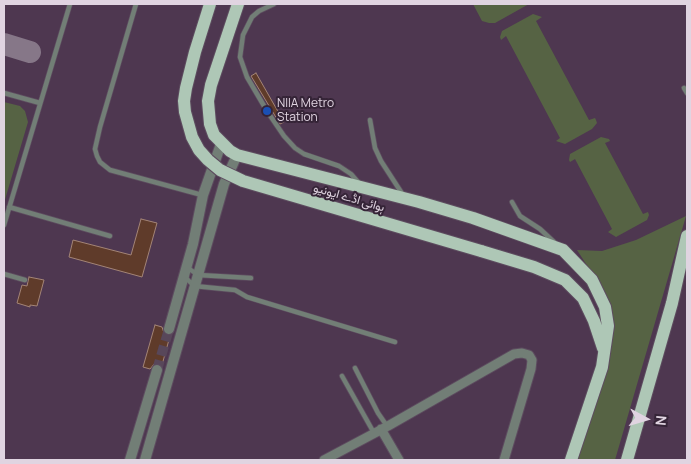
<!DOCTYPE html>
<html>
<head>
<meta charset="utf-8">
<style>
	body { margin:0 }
	#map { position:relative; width:691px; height:464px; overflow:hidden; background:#402e42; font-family:Manrope,sans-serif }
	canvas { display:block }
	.frame { position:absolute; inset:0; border:5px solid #e0d4e1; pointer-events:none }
	.north { position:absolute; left:621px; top:394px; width:50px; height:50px; -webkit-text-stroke:4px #352437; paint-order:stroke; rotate:96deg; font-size:14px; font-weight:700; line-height:20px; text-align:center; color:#e0d4e1 }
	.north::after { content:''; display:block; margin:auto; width:18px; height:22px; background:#e0d4e1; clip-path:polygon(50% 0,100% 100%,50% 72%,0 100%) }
</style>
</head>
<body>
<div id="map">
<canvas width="691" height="464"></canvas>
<div class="frame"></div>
<div class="north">N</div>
</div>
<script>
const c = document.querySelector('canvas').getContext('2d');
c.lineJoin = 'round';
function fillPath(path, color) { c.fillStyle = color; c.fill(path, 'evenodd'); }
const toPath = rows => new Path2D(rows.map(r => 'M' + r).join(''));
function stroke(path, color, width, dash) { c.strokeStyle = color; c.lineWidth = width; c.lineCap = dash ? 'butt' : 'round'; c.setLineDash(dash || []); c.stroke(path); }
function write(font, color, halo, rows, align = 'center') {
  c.font = font + ' Manrope,Vazirmatn,sans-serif'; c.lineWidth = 4; c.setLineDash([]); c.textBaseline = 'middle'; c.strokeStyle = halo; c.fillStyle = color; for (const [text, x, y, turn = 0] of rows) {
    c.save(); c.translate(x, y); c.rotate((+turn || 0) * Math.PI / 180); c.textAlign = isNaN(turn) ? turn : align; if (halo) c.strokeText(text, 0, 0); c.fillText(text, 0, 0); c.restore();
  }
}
const built = toPath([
	[4,4,687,4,687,460,4,460]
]);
const green = toPath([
	[473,4,529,4,495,23,489,23,482,21],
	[533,14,542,17,536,21,589,120,595,118,596,120,597,123,592,129,565,144,556,141,560,138,506,36,501,40,500,37,502,31],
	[4,102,20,106,25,111,28,122,4,203],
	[601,137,609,139,610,141,605,143,643,214,648,212,649,215,647,220,616,237,608,232,612,229,575,159,570,162,569,160,570,154],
	[686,216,615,460,576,460,611,329,588,267,577,250,602,251,636,240]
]);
const taxiway = toPath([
	[4,44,30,52]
]);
const building = toPath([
	[256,73,284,122,280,124,251,76,256,73],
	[141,219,157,223,142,277,69,257,73,240,131,255,141,219],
	[29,277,44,280,37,306,30,305,30,307,17,303,22,285,27,286,29,277],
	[155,325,162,327,164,333,170,336,162,365,155,363,150,369,143,367,155,325]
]);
const tertiaryTunnel = toPath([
	[157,370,169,329]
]);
const service = toPath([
	[136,4,100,127,95,149,97,156,100,162,110,170,202,195],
	[274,4,259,11,252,17,243,35,240,57,247,77,267,111,284,136,295,148,304,154,339,166,351,174,358,182],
	[684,88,687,93],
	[4,93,40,103],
	[370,120,375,148,381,161,403,195],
	[512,202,520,216,540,229,554,242],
	[9,207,110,236],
	[4,225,70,4],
	[188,268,198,275,251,278],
	[4,274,25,280],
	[185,277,194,286,235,290,247,297,395,342],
	[355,368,378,413,387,426],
	[342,376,374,433]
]);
const minor = toPath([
	[381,429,399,460],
	[324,460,388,426,514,354,522,353,529,355,532,360,531,369,504,460]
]);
const tertiary = toPath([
	[169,329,193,244,203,195,221,144],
	[130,460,157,370],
	[145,460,224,184,237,155]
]);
const primary = toPath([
	[238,4,211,85,208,101,210,124,214,135,230,151,237,155,419,202,473,218,563,250,592,280,605,307,608,326,602,367,571,460],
	[481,251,534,267,565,280,583,298,594,321,603,348],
	[627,460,672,303,687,236]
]);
const primaryBridge = toPath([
	[210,4,195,52,186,88,184,101,185,112,192,137,199,150,208,160,220,170,243,181,481,251]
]);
const markers = [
	[267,111,5,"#1a4fb4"]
];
const poiNames = [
	["NIIA Metro",277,104],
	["Station",277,118]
];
const streetNames = [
	["ہوائی اڈے ایونیو",349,198,16]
];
fillPath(built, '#4e3750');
fillPath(green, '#566344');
stroke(taxiway, '#867788', 22);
fillPath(building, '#5f3b2a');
stroke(building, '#a38476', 1);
stroke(tertiaryTunnel, '#58475a', 10, [10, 5]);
stroke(service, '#5d4c5f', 6);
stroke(minor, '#5d4c5f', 11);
stroke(tertiary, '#5d4c5f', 12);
stroke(primary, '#5d4c5f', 14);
stroke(service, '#727e76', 4.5);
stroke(minor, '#727e76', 9);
stroke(tertiary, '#727e76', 10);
stroke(primary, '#aec7b6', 12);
stroke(primaryBridge, '#5d4c5f', 14, []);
stroke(primaryBridge, '#aec7b6', 12);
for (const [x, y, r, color] of markers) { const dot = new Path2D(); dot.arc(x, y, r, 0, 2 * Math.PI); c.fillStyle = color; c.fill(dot); stroke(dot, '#352437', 2); }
write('12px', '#e0d4e1', '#352437', poiNames, 'left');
write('12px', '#e0d4e1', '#352437', streetNames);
</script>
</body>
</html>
